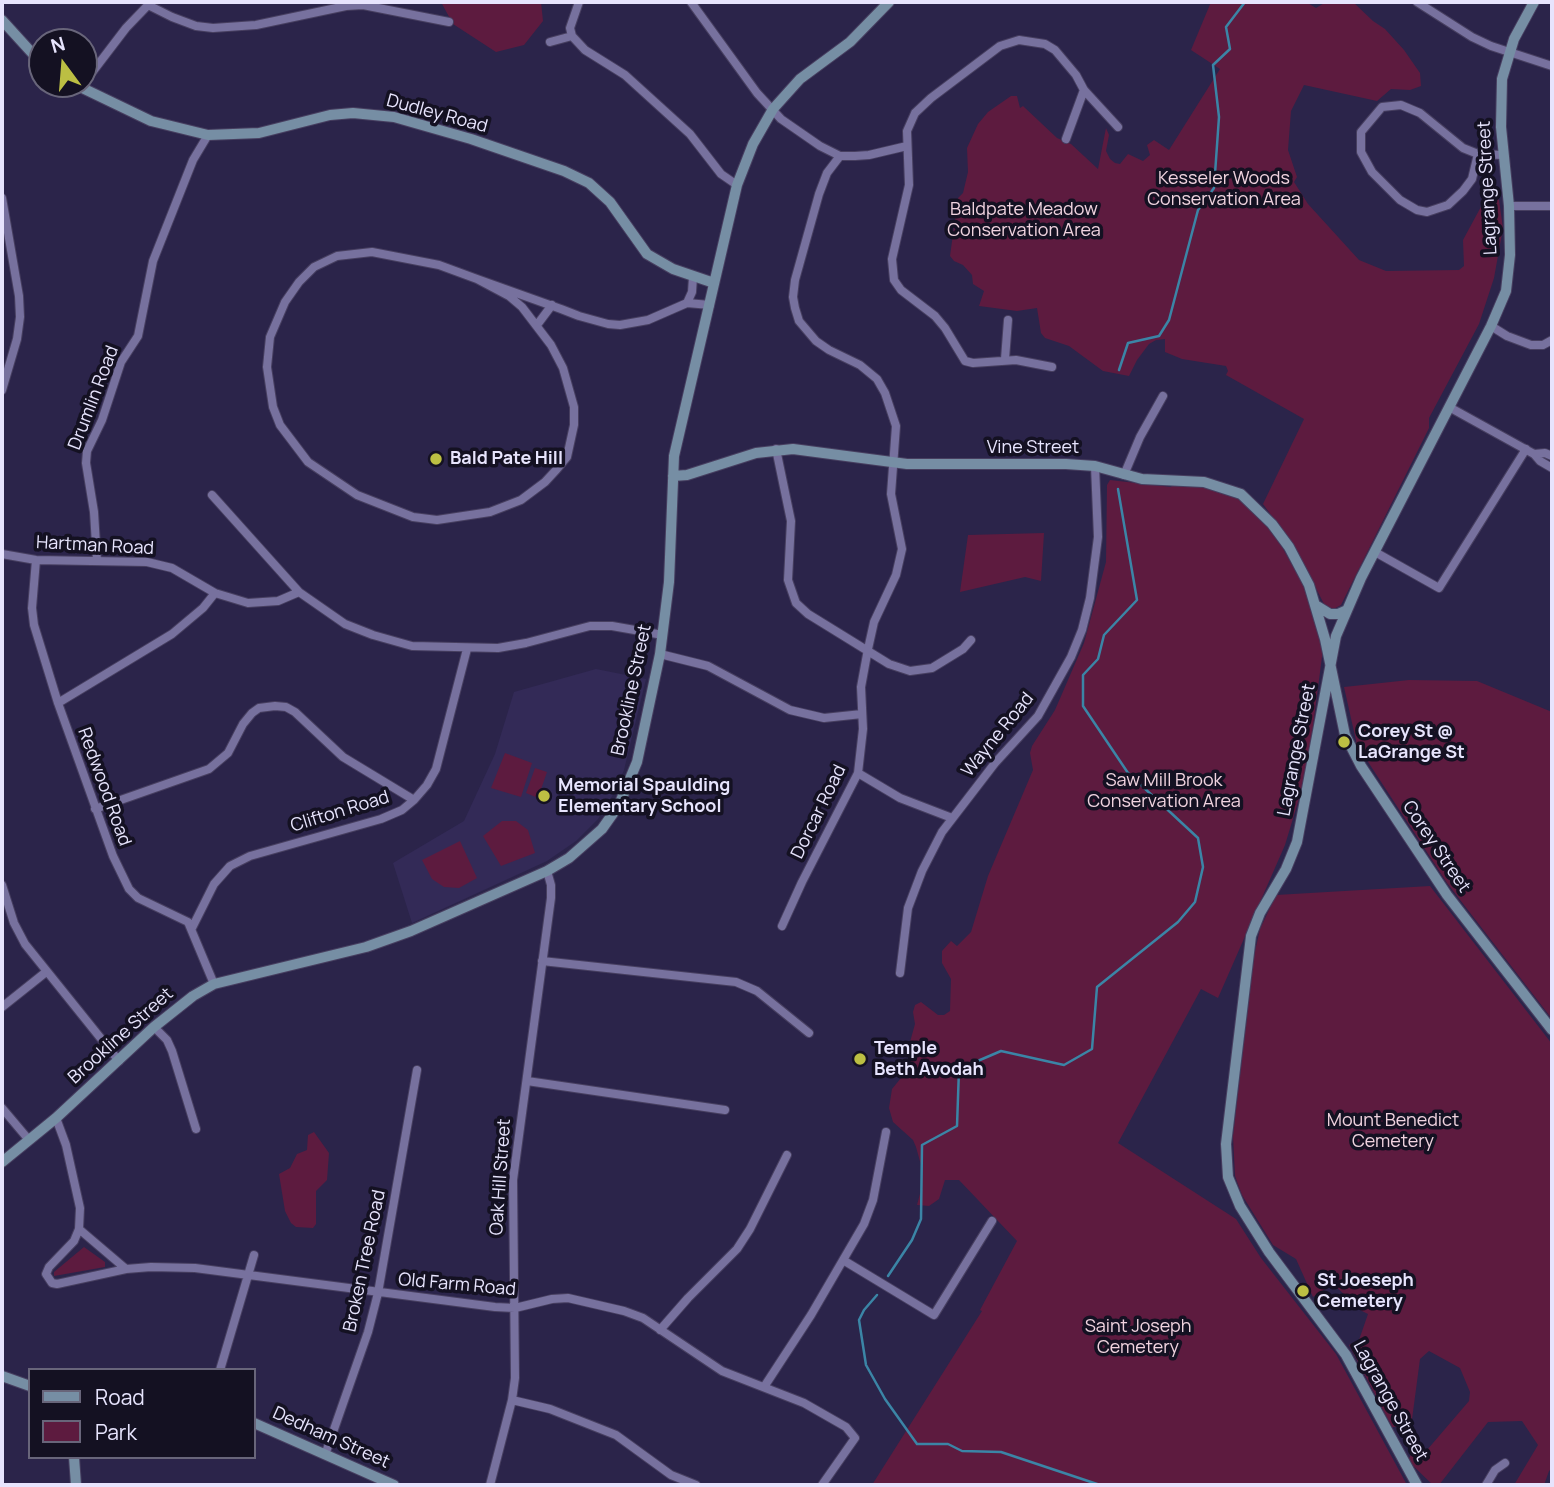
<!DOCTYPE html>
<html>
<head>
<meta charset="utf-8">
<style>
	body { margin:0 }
	#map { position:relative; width:1554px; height:1487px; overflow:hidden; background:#2b244a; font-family:Manrope,sans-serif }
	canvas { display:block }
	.frame { position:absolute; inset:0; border:4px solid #e7e4fd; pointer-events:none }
	.legend { position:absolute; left:28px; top:1368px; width:228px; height:91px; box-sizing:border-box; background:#141122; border:2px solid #68657a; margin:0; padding:9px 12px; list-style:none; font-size:21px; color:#e7e4fd }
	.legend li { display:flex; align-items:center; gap:14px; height:35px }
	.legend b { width:35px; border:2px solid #68657a }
	.north { position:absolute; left:28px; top:28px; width:70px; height:70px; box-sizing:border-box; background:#141122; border:2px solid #68657a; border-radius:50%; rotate:344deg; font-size:19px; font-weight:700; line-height:28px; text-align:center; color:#e7e4fd }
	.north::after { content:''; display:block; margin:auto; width:24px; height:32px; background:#bcbf43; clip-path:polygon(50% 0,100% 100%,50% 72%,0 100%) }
</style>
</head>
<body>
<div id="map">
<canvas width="1554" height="1487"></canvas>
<div class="frame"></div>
<ul class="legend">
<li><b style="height:9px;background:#768ea4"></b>Road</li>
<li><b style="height:19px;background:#5d1b3f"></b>Park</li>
</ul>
<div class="north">N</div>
</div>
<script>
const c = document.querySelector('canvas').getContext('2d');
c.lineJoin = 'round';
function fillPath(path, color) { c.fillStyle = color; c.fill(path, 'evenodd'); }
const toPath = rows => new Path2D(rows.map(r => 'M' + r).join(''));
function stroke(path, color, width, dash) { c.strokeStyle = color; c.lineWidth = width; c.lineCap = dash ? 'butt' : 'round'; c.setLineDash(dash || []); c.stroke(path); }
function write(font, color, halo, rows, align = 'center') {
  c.font = font + ' Manrope,sans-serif'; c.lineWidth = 7; c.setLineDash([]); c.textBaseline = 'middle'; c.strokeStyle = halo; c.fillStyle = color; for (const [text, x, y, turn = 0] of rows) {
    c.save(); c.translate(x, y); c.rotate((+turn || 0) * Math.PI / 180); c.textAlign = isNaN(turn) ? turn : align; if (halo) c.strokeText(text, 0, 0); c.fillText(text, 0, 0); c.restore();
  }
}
const built = toPath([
	[596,669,646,679,624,770,614,793,598,819,576,841,547,861,412,923,393,863,464,821,495,754,514,692]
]);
const green = toPath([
	[441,2,541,2,543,21,524,45,496,52,453,24],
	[1211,2,1306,2,1316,8,1326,2,1353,2,1373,21,1385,29,1404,50,1420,73,1421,86,1410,90,1391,89,1377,101,1304,85,1291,111,1288,150,1297,177,1294,182,1308,204,1359,260,1386,271,1459,270,1464,266,1463,240,1483,203,1494,196,1499,200,1503,228,1494,278,1479,324,1429,418,1429,428,1341,605,1332,610,1324,604,1297,551,1263,504,1304,419,1226,375,1228,371,1226,366,1182,359,1165,352,1165,339,1156,340,1149,344,1137,360,1129,376,1103,371,1069,346,1045,338,1041,333,1037,308,1017,311,979,306,984,291,973,284,972,275,963,265,954,261,950,256,958,198,963,193,968,172,967,148,978,124,988,112,1011,96,1017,96,1020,108,1023,106,1057,138,1071,144,1098,169,1106,128,1109,135,1106,151,1110,159,1115,163,1120,164,1128,154,1143,161,1150,155,1147,145,1154,140,1169,150,1220,69,1191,50],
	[1110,480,1171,487,1173,484,1207,487,1233,494,1258,514,1282,547,1326,626,1307,772,1285,845,1218,998,1201,989,1118,1143,1236,1219,1261,1258,1336,1354,1407,1485,872,1485,982,1311,980,1310,1017,1241,959,1180,945,1180,939,1199,929,1206,917,1205,921,1190,921,1165,916,1147,913,1140,893,1122,889,1108,892,1089,910,1067,912,1048,910,1042,915,1024,913,1012,915,1005,921,1002,938,1015,944,1015,950,1011,951,979,942,963,942,951,951,941,957,946,971,932,988,876,1033,770,1030,753,1032,746,1055,710,1084,643,1106,562,1107,485],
	[1044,533,1041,581,1025,577,960,592,968,535],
	[1409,680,1477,681,1552,712,1552,1019,1447,883,1357,745,1344,687],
	[505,753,532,763,521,797,491,788],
	[535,768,547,772,538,798,526,793],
	[502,821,516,821,528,830,535,853,501,866,483,836],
	[460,841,477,878,459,888,444,887,432,879,422,860],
	[1430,886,1552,1044,1552,1468,1549,1471,1544,1485,1514,1485,1538,1445,1522,1421,1488,1422,1439,1485,1433,1485,1408,1461,1412,1452,1421,1457,1469,1401,1470,1392,1460,1368,1429,1351,1420,1359,1411,1427,1392,1427,1349,1345,1359,1340,1368,1314,1362,1311,1333,1284,1313,1297,1296,1259,1273,1245,1242,1195,1235,1176,1233,1136,1254,956,1260,929,1276,895],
	[314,1132,329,1153,327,1180,316,1191,316,1224,313,1228,296,1227,291,1223,285,1211,279,1174,290,1168,297,1154,307,1150,308,1135],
	[84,1247,105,1262,105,1267,54,1276,54,1272]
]);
const stream = toPath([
	[1119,370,1128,343,1159,336,1169,320,1198,210,1214,188,1219,117,1213,65,1230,49,1226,27,1245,2],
	[888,1276,912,1240,921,1219,922,1145,957,1126,959,1069,1001,1051,1064,1065,1092,1049,1097,987,1178,922,1195,902,1203,867,1198,838,1128,773,1083,706,1083,675,1098,659,1104,635,1137,600,1118,489],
	[877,1295,864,1310,859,1320,866,1365,885,1399,917,1444,948,1444,962,1451,1001,1452,1100,1485]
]);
const street = toPath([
	[691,2,757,93,781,119,820,146,840,156,855,156,869,155,907,146],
	[1417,2,1472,37,1491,46,1552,66],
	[148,5,172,17,196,26,213,28,256,25,346,6,363,5,449,22],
	[572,36,570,28,579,2],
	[550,42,572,36,585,50,625,75,690,134,721,174,737,185],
	[84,83,126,28,151,2],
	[1066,139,1084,90],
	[1478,154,1472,179,1463,191,1448,205,1427,212,1417,210,1400,200,1372,172,1361,152,1361,132,1382,107,1401,105,1420,113,1463,148,1478,154,1503,155],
	[2,198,19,296,20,317,17,339,2,390],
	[1509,206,1552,206],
	[477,279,509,296,522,307,551,345,563,368,574,407,574,425,567,457,557,469,545,482,521,500,490,512,437,520,413,517,357,495,308,462,280,425,273,407,267,367,270,337,285,302,299,282,314,267,337,256,372,252,439,265,477,279,561,309,579,316,608,324,620,325,648,320,687,303,710,305],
	[687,303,692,292,693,277],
	[537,325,552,305],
	[1491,326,1507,336,1531,345,1543,345,1552,340],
	[1005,359,1008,320],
	[1052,367,1016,360,973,363,965,361,945,328,935,316,901,290,894,280,892,259,909,185,907,131,915,113,931,98,1000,46,1019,40,1045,44,1055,50,1076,75,1084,90,1118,127],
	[1449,407,1534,454,1540,461,1552,468],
	[776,449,791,521,788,580,796,603,808,614,889,664,910,671,932,668,963,649,971,640],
	[1534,454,1545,453,1552,456],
	[1124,475,1140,437,1163,396],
	[212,495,299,592],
	[1375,552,1439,588,1526,449],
	[2,554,36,560,147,562,172,568,215,593,248,603,278,601,299,592,345,624,373,635,412,646,498,648,526,643,590,626,612,626,663,635],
	[36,560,32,608,34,625,58,703,113,856,129,889,138,898,188,922,214,984],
	[97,561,94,512,86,463,87,451,102,420,121,362,138,336,153,261,193,160,208,135],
	[660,654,708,666,790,710,824,718,862,714],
	[58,703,172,634,203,608,215,593],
	[858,773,900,798,952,818],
	[95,809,209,769,228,753,243,724,252,713,259,708,275,706,286,707,295,712,343,757,414,800],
	[2,885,14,923,25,944,119,1061],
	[782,926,802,882,858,773,863,729,861,687,868,649,874,622,896,575,902,549,891,494,896,426,885,393,877,379,860,365,829,350,816,341,799,321,795,308,793,297,795,280,819,194,827,173,840,156],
	[192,928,214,884,230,866,250,856,381,819,402,810,414,800,427,785,436,769,467,649],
	[542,961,736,982,757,991,809,1033],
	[900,973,908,908,922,871,942,832,995,763,1038,716,1071,657,1082,630,1090,598,1098,537,1095,466],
	[2,1007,46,972],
	[154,1027,167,1040,172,1051,196,1129],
	[527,1081,725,1110],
	[2,1108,29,1140],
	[56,1118,66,1145,80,1208,79,1229,126,1269,151,1267,195,1268,495,1307,515,1308,552,1299,568,1298,624,1311,643,1318,722,1371,804,1403,846,1427,855,1438,822,1485],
	[79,1229,74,1241,49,1267,46,1274,52,1283,57,1284,126,1269],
	[843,1260,934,1315,992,1221],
	[660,1330,688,1298,737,1249,750,1229,787,1155],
	[220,1370,254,1255],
	[764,1387,811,1315,864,1224,873,1200,886,1132],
	[512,1400,550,1409,616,1435,671,1475,696,1485],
	[325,1455,368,1332,378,1293,417,1070],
	[490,1485,512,1400,515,1378,513,1180,551,898,551,885,547,871],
	[1486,1485,1495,1470,1505,1463]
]);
const secondary = toPath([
	[2,20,42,64],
	[74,84,151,121,208,135,259,133,330,115,353,113,394,117,471,139,564,171,589,183,610,202,647,254,673,269,714,283],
	[673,476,687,475,756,453,793,449,907,464,1066,464,1095,466,1142,479,1204,482,1241,494,1272,524,1289,547,1309,585,1325,639,1345,735,1361,766,1447,895,1552,1030],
	[1317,606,1330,614,1338,614,1347,610],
	[2,1162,56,1118,154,1027,193,996,214,984,366,947,411,931,547,871,569,858,602,829,619,805,637,762,660,654,669,582,674,456,737,185,753,144,773,109,800,79,850,42,889,2],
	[2,1376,30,1386],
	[254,1423,394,1485],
	[74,1457,76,1485],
	[1417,1485,1346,1355,1269,1252,1240,1206,1228,1177,1226,1144,1251,936,1260,913,1286,869,1297,842,1336,636,1361,578,1491,326,1506,291,1510,255,1509,206,1501,127,1502,79,1514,39,1534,2]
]);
const markers = [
	[436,459,7,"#bcbf43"],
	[1344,742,7,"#bcbf43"],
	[544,796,7,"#bcbf43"],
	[860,1059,7,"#bcbf43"],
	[1303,1291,7,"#bcbf43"]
];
const streetNames = [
	["Dudley Road",437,114,15],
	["Lagrange Street",1488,188,-93],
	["Drumlin Road",94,398,-69],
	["Vine Street",1033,448],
	["Hartman Road",95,546,3],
	["Brookline Street",632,690,-78],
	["Wayne Road",998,735,-51],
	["Lagrange Street",1297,750,-79],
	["Redwood Road",104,787,70],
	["Clifton Road",340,812,-17],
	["Dorcar Road",819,812,-64],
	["Corey Street",1436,847,56],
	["Brookline Street",121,1036,-42],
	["Oak Hill Street",501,1177,-86],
	["Broken Tree Road",365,1261,-78],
	["Old Farm Road",457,1285,5],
	["Lagrange Street",1390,1401,61],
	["Dedham Street",331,1438,24]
];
const parkNames = [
	["Kesseler Woods",1224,179],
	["Conservation Area",1224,200],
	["Baldpate Meadow",1024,210],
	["Conservation Area",1024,231],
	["Saw Mill Brook",1164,781],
	["Conservation Area",1164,802],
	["Mount Benedict",1393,1121],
	["Cemetery",1393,1142],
	["Saint Joseph",1138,1327],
	["Cemetery",1138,1348]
];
const poiNames = [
	["Bald Pate Hill",450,459],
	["Corey St @",1358,732],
	["LaGrange St",1358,753],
	["Memorial Spaulding",558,786],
	["Elementary School",558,807],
	["Temple",874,1049],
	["Beth Avodah",874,1070],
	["St Joeseph",1317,1281],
	["Cemetery",1317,1302]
];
fillPath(built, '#332a57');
fillPath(green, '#5d1b3f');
stroke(stream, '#3b85a6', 2.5);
stroke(street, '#473f60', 10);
stroke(secondary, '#473f60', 12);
stroke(street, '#77719e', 8);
stroke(secondary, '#768ea4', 10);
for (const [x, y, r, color] of markers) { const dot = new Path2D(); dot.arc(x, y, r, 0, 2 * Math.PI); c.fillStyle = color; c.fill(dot); stroke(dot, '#141122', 2.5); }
write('18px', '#e7e4fd', '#141122', streetNames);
write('18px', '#f0d3df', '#141122', parkNames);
write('bold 18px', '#e7e4fd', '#141122', poiNames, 'left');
</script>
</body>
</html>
